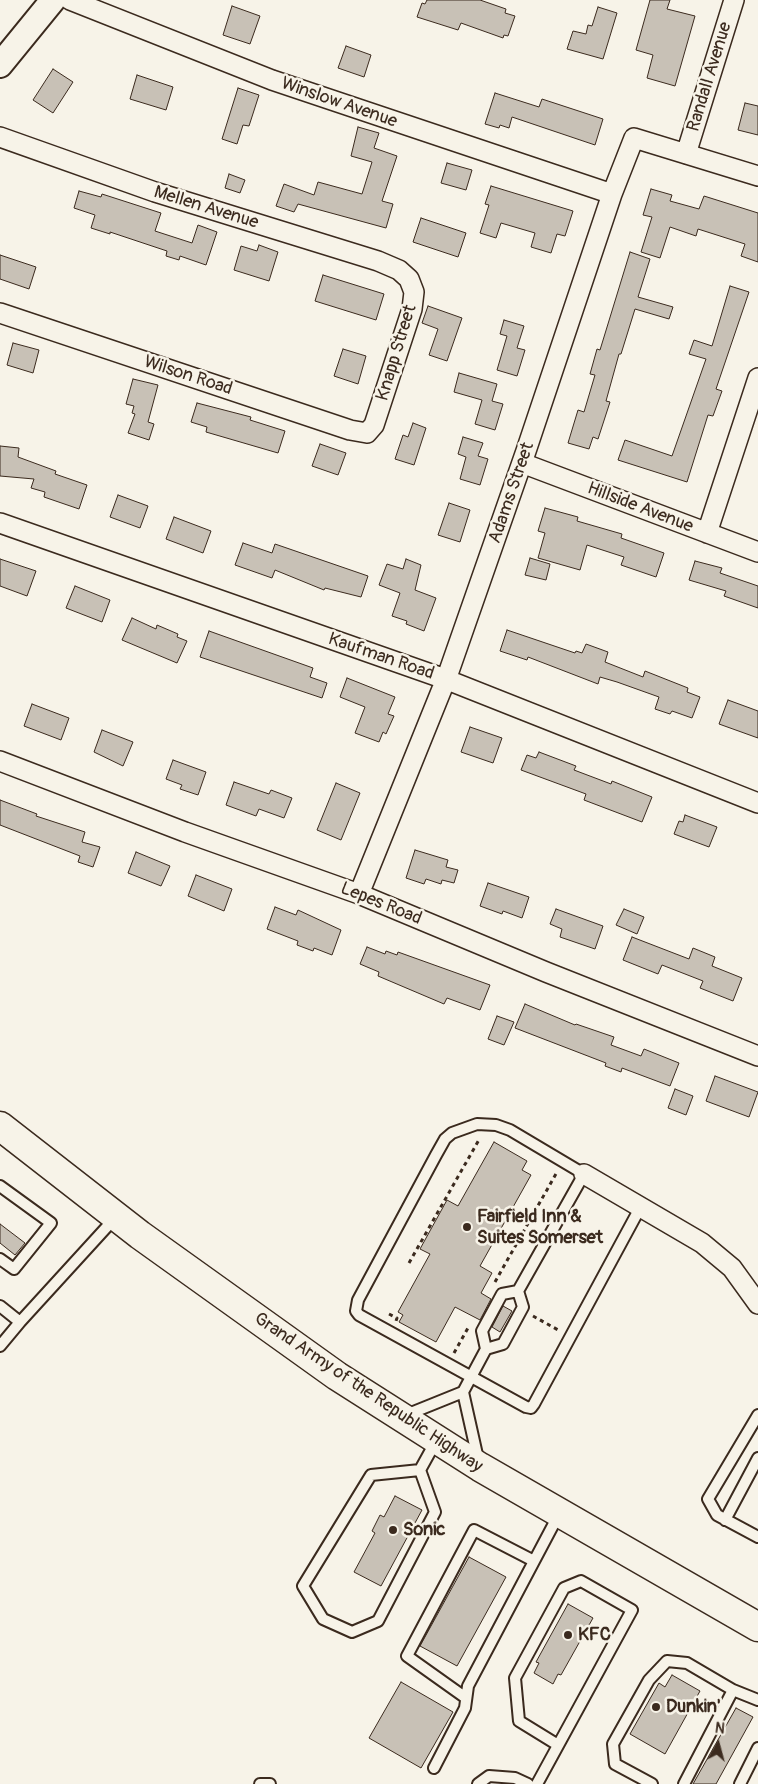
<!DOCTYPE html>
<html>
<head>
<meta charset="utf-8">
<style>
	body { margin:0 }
	#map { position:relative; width:758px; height:1784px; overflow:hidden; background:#f7f3e8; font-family:Pangolin,sans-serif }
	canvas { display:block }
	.north { position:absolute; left:693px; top:1719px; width:50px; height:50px; -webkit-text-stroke:4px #f7f3e8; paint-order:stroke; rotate:7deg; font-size:14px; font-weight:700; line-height:20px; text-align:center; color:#3b2a1e }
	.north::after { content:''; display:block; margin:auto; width:18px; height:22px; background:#3b2a1e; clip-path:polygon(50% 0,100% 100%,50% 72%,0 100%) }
</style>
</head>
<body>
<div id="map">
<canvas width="758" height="1784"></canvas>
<div class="north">N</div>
</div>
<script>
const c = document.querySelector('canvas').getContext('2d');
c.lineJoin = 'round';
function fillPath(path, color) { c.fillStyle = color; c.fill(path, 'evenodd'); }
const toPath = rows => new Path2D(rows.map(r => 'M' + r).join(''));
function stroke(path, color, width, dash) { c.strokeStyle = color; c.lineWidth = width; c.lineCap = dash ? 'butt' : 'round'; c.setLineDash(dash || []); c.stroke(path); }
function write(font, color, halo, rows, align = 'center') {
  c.font = font + ' Pangolin,sans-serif'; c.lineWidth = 5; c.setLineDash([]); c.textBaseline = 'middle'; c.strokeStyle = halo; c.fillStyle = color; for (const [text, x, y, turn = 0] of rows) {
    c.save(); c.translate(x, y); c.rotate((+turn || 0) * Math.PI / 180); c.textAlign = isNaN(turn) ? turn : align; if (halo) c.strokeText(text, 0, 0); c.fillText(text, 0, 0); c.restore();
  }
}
const building = toPath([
	[427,0,480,0,506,9,505,13,515,16,508,36,504,35,503,38,461,23,458,30,417,17,422,3,425,4,427,0],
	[650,0,670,0,667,9,695,16,675,86,647,78,653,55,636,50,650,0],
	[232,6,260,16,250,44,223,35,232,6],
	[598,7,617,13,603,59,567,49,573,31,586,34,588,25,592,26,598,7],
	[346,46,371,55,364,77,338,68,346,46],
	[53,69,73,82,53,113,33,100,53,69],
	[137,75,173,87,166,110,130,99,137,75],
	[238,88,259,95,249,126,243,125,237,144,222,139,238,88],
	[495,93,539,107,542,99,603,119,595,145,512,117,509,128,500,125,499,128,485,124,495,93],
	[745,103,758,106,758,135,738,130,745,103],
	[358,127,379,133,374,148,397,156,382,201,393,204,386,228,298,204,294,212,276,206,284,184,314,195,318,182,362,194,372,162,351,156,358,127],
	[447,163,472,170,466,190,441,183,447,163],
	[229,174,245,180,240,193,225,188,229,174],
	[491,186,573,211,565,236,557,234,551,253,531,247,535,233,501,223,496,238,480,233,489,205,485,204,491,186],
	[651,189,672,195,670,201,699,209,704,196,758,213,758,262,741,256,745,244,698,229,696,236,670,227,660,258,641,252,652,217,643,215,651,189],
	[79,191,101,197,102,194,161,213,155,231,192,243,198,225,217,232,206,265,180,256,179,260,166,256,167,251,110,232,110,234,91,228,95,215,74,208,79,191],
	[421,218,466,233,458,257,413,242,421,218],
	[259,245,278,252,269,281,234,270,241,246,257,251,259,245],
	[630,252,650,259,638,297,673,307,669,319,635,309,621,354,619,354,606,401,610,402,598,439,593,437,589,449,568,443,578,410,584,412,595,375,590,374,597,349,600,350,630,252],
	[0,255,36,267,29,289,0,279,0,255],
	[323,275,384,294,376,320,315,301,323,275],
	[730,286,749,292,716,389,722,391,713,416,708,415,687,482,618,460,625,440,672,456,706,359,689,354,694,340,712,346,730,286],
	[428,306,462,318,447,361,429,355,438,329,422,323,428,306],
	[504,320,524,326,517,348,525,350,517,376,497,370,507,336,500,334,504,320],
	[13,343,39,350,33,373,7,365,13,343],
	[343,349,366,356,358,384,334,376,343,349],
	[459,373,497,384,492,401,503,404,495,430,475,424,482,400,454,392,459,373],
	[133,379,158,385,148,422,154,424,149,440,128,433,135,414,132,413,134,406,126,404,133,379],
	[197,403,251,417,250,420,285,431,278,453,206,432,207,427,191,422,197,403],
	[413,423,426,428,414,465,395,459,403,435,408,437,413,423],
	[463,437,483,443,478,456,488,459,480,485,460,479,466,457,458,454,463,437],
	[320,444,346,453,338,475,312,466,320,444],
	[0,446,19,448,18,457,56,471,55,474,87,485,79,509,44,497,45,492,31,488,34,479,0,476,0,446],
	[118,495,148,506,140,528,110,517,118,495],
	[449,503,470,510,460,542,438,535,449,503],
	[545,508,578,517,577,521,622,534,621,538,664,553,656,577,621,565,624,557,587,545,580,570,538,558,545,533,538,531,545,508],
	[174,517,211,531,203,553,166,539,174,517],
	[243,543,272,553,275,544,368,576,361,597,325,588,324,590,275,570,272,578,235,565,243,543],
	[530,558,550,564,546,580,525,575,530,558],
	[0,559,36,571,27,596,0,586,0,559],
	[406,559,421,565,415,590,436,598,424,631,406,624,407,621,392,616,400,593,379,585,387,564,403,569,406,559],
	[695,561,722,568,720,573,758,586,758,608,724,596,726,591,689,580,695,561],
	[75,586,110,600,102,622,66,608,75,586],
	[132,618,156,629,157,625,178,634,177,637,187,641,177,663,122,640,132,618],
	[507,630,575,653,576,651,582,653,586,644,608,652,605,662,643,677,645,671,688,688,687,692,700,697,692,718,672,711,670,714,655,709,659,697,617,682,600,677,598,684,528,657,527,660,500,651,507,630],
	[209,631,313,668,310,677,327,683,322,698,200,657,209,631],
	[347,678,395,697,388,714,394,716,386,734,383,732,379,742,355,733,365,707,340,697,347,678],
	[728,700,758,711,758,738,719,724,728,700],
	[32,704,69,718,61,740,24,726,32,704],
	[470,727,502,738,493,763,461,752,470,727],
	[102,730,133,742,123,766,94,752,102,730],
	[539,752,576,766,574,770,611,784,612,781,652,797,642,822,584,800,586,794,521,770,527,755,536,758,539,752],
	[173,760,206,772,198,795,180,789,182,785,166,779,173,760],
	[234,782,269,794,271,790,292,798,284,818,259,809,256,816,226,805,234,782],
	[336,783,360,793,341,840,317,830,336,783],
	[0,800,37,814,36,816,85,832,82,842,100,847,93,867,78,862,80,856,0,825,0,800],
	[685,815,717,827,709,847,674,834,679,821,683,822,685,815],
	[415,850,448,860,446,867,458,870,454,883,442,880,441,884,426,879,424,884,406,878,415,850],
	[136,852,170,866,161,886,128,873,136,852],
	[196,875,232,889,224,911,188,896,196,875],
	[488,883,529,897,522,918,503,911,502,914,480,906,488,883],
	[275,907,296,915,298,910,341,930,332,955,314,948,313,951,297,945,298,941,267,929,275,907],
	[556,909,603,926,595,949,560,937,562,929,550,924,556,909],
	[624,909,644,917,637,934,616,925,624,909],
	[632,937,689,959,693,948,715,957,712,966,742,978,733,1001,700,988,703,981,662,965,658,974,623,960,632,937],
	[367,947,385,954,386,951,397,955,398,952,490,985,480,1010,447,998,444,1004,378,976,379,972,360,964,367,947],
	[525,1004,575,1025,576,1024,614,1037,611,1045,641,1056,644,1049,679,1063,670,1086,622,1068,621,1072,605,1066,606,1063,515,1028,525,1004],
	[497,1016,514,1022,504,1045,488,1039,497,1016],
	[715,1076,758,1092,749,1117,706,1101,715,1076],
	[675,1089,693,1096,686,1115,668,1108,675,1089],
	[494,1142,527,1161,522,1170,531,1175,480,1266,492,1273,481,1293,491,1299,480,1320,455,1307,436,1342,399,1322,403,1315,398,1312,430,1254,420,1249,447,1200,458,1206,494,1142],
	[0,1224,25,1243,15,1255,0,1243,0,1224],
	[503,1306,512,1311,500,1332,492,1327,503,1306],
	[395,1496,422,1510,381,1586,354,1572,375,1533,372,1531,380,1515,384,1517,395,1496],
	[469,1557,506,1577,457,1666,420,1646,469,1557],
	[568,1604,593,1618,561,1675,558,1674,553,1684,534,1673,539,1663,536,1662,568,1604],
	[672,1675,700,1691,665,1754,630,1734,659,1683,665,1687,672,1675],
	[401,1682,453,1712,421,1768,369,1738,401,1682],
	[736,1708,753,1717,716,1784,693,1784,736,1708]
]);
const path = toPath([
	[409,1263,480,1138],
	[495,1282,557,1172],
	[389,1314,397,1318,396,1321],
	[533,1316,560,1331],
	[454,1353,468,1328]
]);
const service = toPath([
	[0,1186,51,1223,14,1269,0,1259],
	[518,1291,584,1174,510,1130,496,1125,477,1124,452,1133,445,1139,436,1155,358,1300,356,1311,359,1315,526,1407,531,1408,534,1404,640,1208],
	[0,1306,20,1322,0,1346],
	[20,1322,115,1218],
	[463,1392,478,1459],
	[406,1415,463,1392,486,1349,482,1331,502,1294,518,1291,523,1307,503,1344,486,1349],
	[758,1415,708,1499,717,1515,758,1537],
	[420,1470,371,1475,303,1586,323,1619,352,1632,378,1621,435,1512,420,1470,436,1441],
	[725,1520,758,1458],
	[466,1698,407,1656,474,1530,534,1561],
	[434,1768,465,1708,468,1686,559,1514],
	[260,1784,270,1784],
	[478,1784,489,1776,515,1778,528,1784],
	[537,1784,632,1610,581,1581,564,1588,515,1678,519,1721,558,1745],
	[652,1784,615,1764,613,1744,649,1680,667,1661,687,1663,733,1690,758,1700],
	[684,1784,733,1690],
	[740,1784,758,1748]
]);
const minor = toPath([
	[70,0,272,80,612,194],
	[0,137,155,192,378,261,399,270,409,279,414,292,412,309,374,425,367,433,350,430,0,313],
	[686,154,734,0],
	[522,463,758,552],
	[0,523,445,679,758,803],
	[707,533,758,378],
	[0,761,185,832,359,894,546,972,758,1056],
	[359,894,448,674,526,451,612,194,634,138,758,176],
	[584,1174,702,1243,732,1268,758,1304]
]);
const tertiary = toPath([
	[0,65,53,0]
]);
const primary = toPath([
	[0,1126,140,1235,337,1376,480,1467,758,1627]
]);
const markers = [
	[467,1227,5,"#3b2a1e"],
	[393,1530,5,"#3b2a1e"],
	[568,1635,5,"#3b2a1e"],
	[656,1707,5,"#3b2a1e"]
];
const streetNames = [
	["Randall Avenue",710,77,-73],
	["Winslow Avenue",339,103,19],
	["Mellen Avenue",206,208,17],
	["Knapp Street",397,353,-73],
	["Wilson Road",188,376,18],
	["Adams Street",512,493,-71],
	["Hillside Avenue",640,508,21],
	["Kaufman Road",381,657,19],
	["Lepes Road",381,904,22],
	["Grand Army of the Republic Highway",368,1393,34]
];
const poiNames = [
	["Fairfield Inn &",477,1217],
	["Suites Somerset",477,1238],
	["Sonic",403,1530],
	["KFC",578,1635],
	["Dunkin'",666,1707]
];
fillPath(building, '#c8c1b6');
stroke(building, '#3b2a1e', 1);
stroke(service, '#3b2a1e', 14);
stroke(minor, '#3b2a1e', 22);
stroke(tertiary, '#3b2a1e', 28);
stroke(primary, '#3b2a1e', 31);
stroke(path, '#3b2a1e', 3, [4, 4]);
stroke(service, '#f7f3e8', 10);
stroke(minor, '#f7f3e8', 19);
stroke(tertiary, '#f7f3e8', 24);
stroke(primary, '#f7f3e8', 28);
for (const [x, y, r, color] of markers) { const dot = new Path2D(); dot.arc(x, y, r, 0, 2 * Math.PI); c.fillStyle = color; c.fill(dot); stroke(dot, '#f7f3e8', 2); }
write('18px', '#3b2a1e', '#f7f3e8', streetNames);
write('bold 18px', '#3b2a1e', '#f7f3e8', poiNames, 'left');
</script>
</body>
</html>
